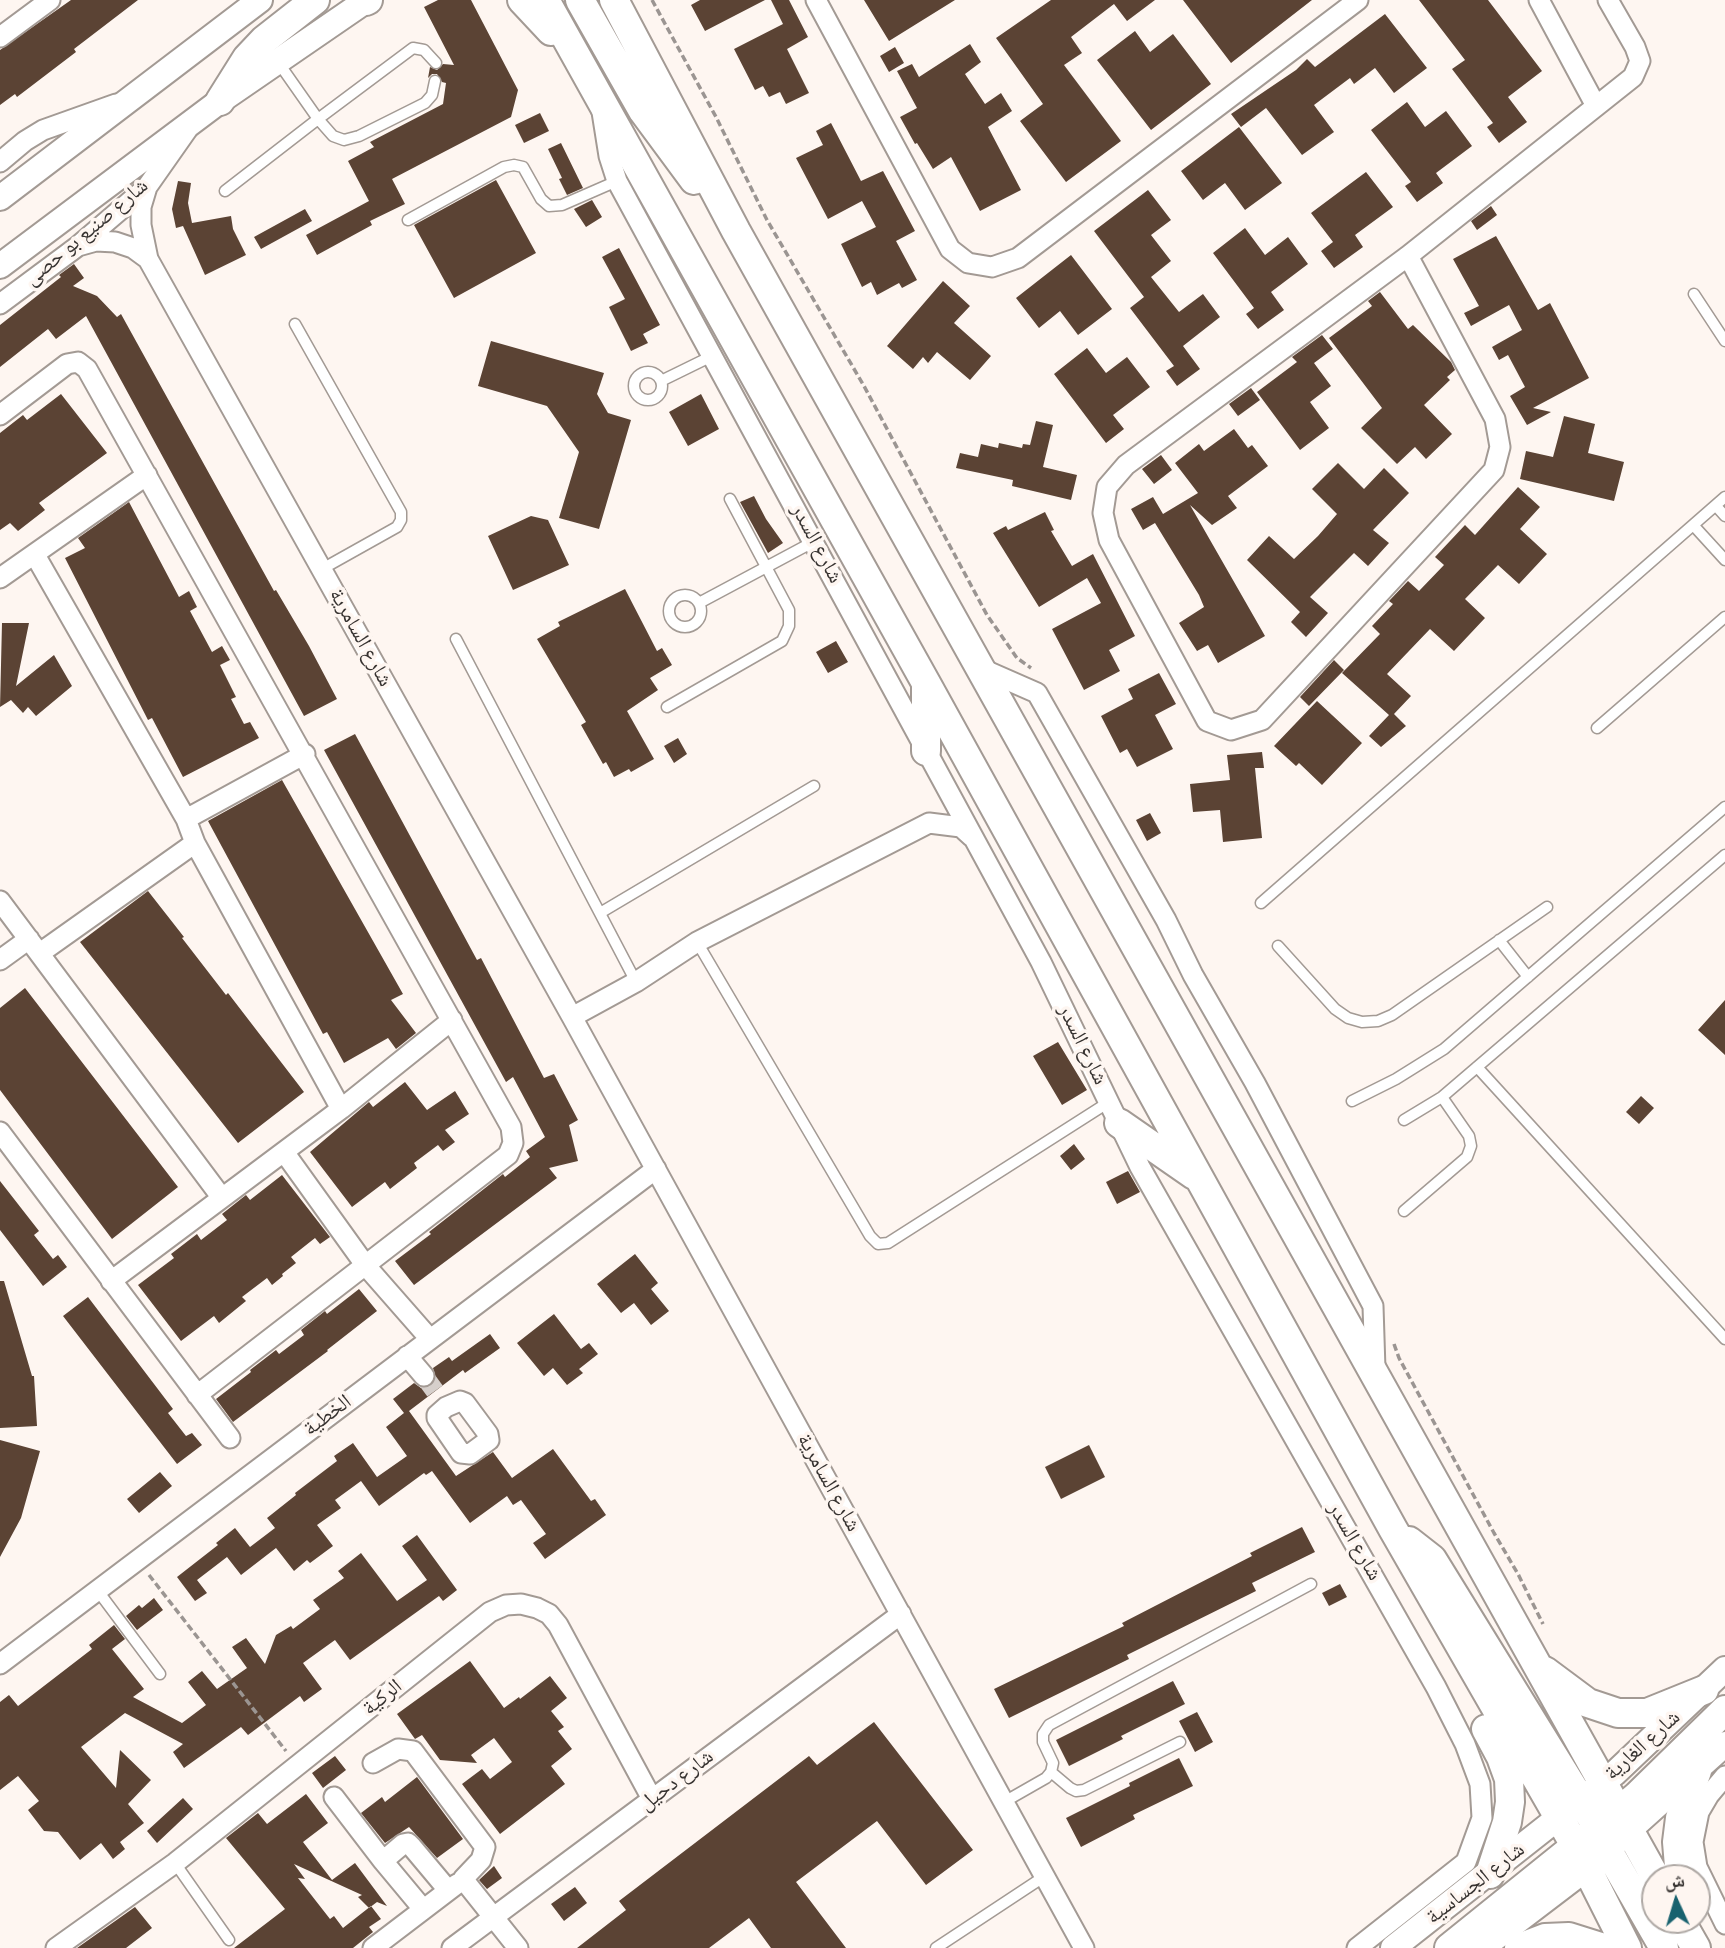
<!DOCTYPE html>
<html>
<head>
<meta charset="utf-8">
<style>
	body { margin:0 }
	#map { position:relative; width:1725px; height:1948px; overflow:hidden; background:#fef6f1; font-family:"Titillium Web","Noto Naskh Arabic",sans-serif }
	canvas { display:block }
	.north { position:absolute; left:1641px; top:1864px; width:70px; height:70px; box-sizing:border-box; background:#fef6f1; border:2px solid #aea8a4; border-radius:50%; rotate:356deg; font-size:19px; font-weight:700; line-height:28px; text-align:center; color:#373331 }
	.north::after { content:''; display:block; margin:auto; width:24px; height:32px; background:#18626f; clip-path:polygon(50% 0,100% 100%,50% 72%,0 100%) }
</style>
</head>
<body>
<div id="map">
<canvas width="1725" height="1948"></canvas>
<div class="north">ش</div>
</div>
<script>
const c = document.querySelector('canvas').getContext('2d');
c.lineJoin = 'round';
function fillPath(path, color) { c.fillStyle = color; c.fill(path, 'evenodd'); }
const toPath = rows => new Path2D(rows.map(r => 'M' + r).join(''));
function stroke(path, color, width, dash) { c.strokeStyle = color; c.lineWidth = width; c.lineCap = dash ? 'butt' : 'round'; c.setLineDash(dash || []); c.stroke(path); }
function write(font, color, halo, rows, align = 'center') {
  c.font = font + ' "Titillium Web","Noto Naskh Arabic",sans-serif'; c.lineWidth = 7; c.setLineDash([]); c.textBaseline = 'middle'; c.strokeStyle = halo; c.fillStyle = color; for (const [text, x, y, turn = 0] of rows) {
    c.save(); c.translate(x, y); c.rotate((+turn || 0) * Math.PI / 180); c.textAlign = isNaN(turn) ? turn : align; if (halo) c.strokeText(text, 0, 0); c.fillText(text, 0, 0); c.restore();
  }
}
const building = toPath([
	[71,0,138,0,74,49,76,52,17,97,15,94,0,105,0,50],
	[438,0,471,0,518,90,511,117,392,179,405,204,370,221,372,225,317,255,306,235,369,201,348,161,374,147,370,142,443,104,446,83,442,82,437,74,432,74,428,78,430,67,437,70,443,64,454,65,424,7],
	[700,0,765,0,705,31,691,5],
	[771,0,789,0,808,37,787,49,809,93,786,104,780,92,769,97,763,86,755,90,734,49,783,24],
	[864,0,955,0,889,41],
	[1051,0,1155,0,1127,21,1114,4,1071,37,1082,53,1064,65,1121,141,1066,182,1020,121,1043,104,996,38],
	[1183,0,1312,0,1231,63],
	[1419,0,1488,0,1542,71,1508,97,1527,122,1499,143,1487,127,1493,123,1452,69,1465,60],
	[1385,14,1427,68,1394,93,1375,68,1354,84,1350,78,1314,105,1334,132,1302,155,1266,108,1241,127,1231,114,1296,70,1307,59,1315,67],
	[1135,31,1150,52,1173,34,1211,84,1151,130,1097,60],
	[970,44,981,62,965,74,985,104,1001,93,1012,111,988,127,1021,190,980,211,951,157,933,169,917,143,915,144,900,117,917,108,897,71,912,64,919,77],
	[895,47,904,63,889,72,880,56],
	[1407,102,1425,127,1446,111,1472,146,1436,173,1443,183,1417,202,1405,186,1411,182,1371,130],
	[540,113,549,131,524,143,515,125],
	[831,123,861,181,883,171,915,231,896,241,917,280,902,288,899,283,877,295,871,282,862,287,841,244,876,227,862,201,828,219,796,158,823,145,816,131],
	[1239,127,1282,183,1245,210,1225,183,1203,200,1181,171],
	[561,143,583,188,567,195,559,179,562,178,548,149],
	[1366,172,1393,207,1355,235,1363,247,1334,268,1321,251,1333,242,1311,213],
	[496,180,536,253,454,298,414,225],
	[178,181,191,183,188,203,192,223,231,216,233,229,246,255,205,275,183,226,176,228,172,209],
	[1148,190,1171,220,1151,235,1171,261,1151,277,1179,312,1203,294,1220,317,1183,346,1200,369,1177,386,1166,371,1174,366,1130,308,1144,297,1094,231],
	[592,200,602,217,586,227,574,209],
	[1491,206,1497,215,1477,230,1471,221],
	[305,209,312,221,261,249,254,237],
	[1245,228,1265,255,1288,237,1308,264,1271,292,1284,310,1258,329,1246,314,1254,308,1213,253],
	[1496,236,1538,310,1550,303,1589,378,1533,408,1551,412,1527,425,1510,396,1525,387,1508,355,1499,360,1492,347,1522,330,1509,305,1471,326,1464,313,1479,306,1453,259],
	[619,248,660,325,643,334,648,343,631,351,609,307,625,299,602,257],
	[1071,255,1112,309,1078,335,1060,311,1039,328,1016,298],
	[74,264,84,278,73,286,97,296,117,317,121,314,274,591,276,590,309,646,337,699,304,716,86,316,56,339,48,329,0,367,0,325,61,277,59,275],
	[943,281,970,306,954,323,991,356,970,380,937,352,928,363,923,357,913,369,887,346],
	[1380,292,1408,329,1413,325,1451,362,1455,370,1447,377,1450,380,1424,405,1452,434,1426,459,1415,447,1397,464,1361,428,1382,408,1329,338,1372,306,1368,301],
	[1322,335,1333,349,1314,363,1331,386,1310,402,1329,428,1300,450,1257,392,1297,362,1292,357],
	[491,341,604,373,597,394,608,413,631,420,599,529,559,518,579,452,547,406,478,386],
	[1087,348,1106,373,1127,357,1150,387,1113,415,1124,429,1106,443,1054,374],
	[1251,388,1260,400,1238,416,1229,404],
	[61,394,107,453,39,503,45,510,18,531,10,523,0,530,0,433,23,415,27,420],
	[701,394,719,429,688,446,669,412],
	[1564,416,1595,424,1588,453,1624,462,1614,501,1520,479,1526,451,1553,457],
	[1036,421,1053,425,1043,467,1077,475,1071,500,1012,486,1013,480,956,468,960,453,978,457,981,444,998,448,999,443,1022,448,1023,444,1030,445],
	[1234,429,1248,448,1252,445,1268,466,1228,496,1237,508,1212,525,1190,505,1265,636,1218,663,1208,645,1197,651,1179,623,1204,607,1199,595,1155,523,1143,530,1131,509,1153,497,1163,514,1198,493,1175,463,1199,444,1204,451],
	[1161,455,1172,470,1154,484,1142,469],
	[1338,463,1364,489,1384,468,1409,493,1373,530,1389,543,1368,566,1354,553,1310,597,1328,613,1306,637,1291,622,1300,612,1247,560,1269,536,1294,559,1318,536,1337,514,1312,489],
	[1518,487,1540,507,1520,529,1547,554,1519,584,1498,565,1465,599,1485,618,1454,651,1430,629,1387,674,1411,696,1394,714,1406,726,1381,747,1369,736,1389,715,1342,673,1380,634,1372,626,1393,604,1389,601,1408,581,1419,591,1444,565,1435,557,1465,525,1475,535],
	[754,496,766,519,783,543,768,553,740,502],
	[129,502,179,597,189,591,197,607,190,611,212,652,222,646,230,660,220,665,236,697,231,699,244,724,250,722,259,738,183,777,152,718,148,720,65,558,85,548,78,538],
	[1045,512,1054,530,1051,531,1072,566,1093,554,1135,636,1109,650,1120,671,1084,690,1052,629,1101,603,1087,578,1039,607,993,533,1006,526,1008,530],
	[531,516,548,520,569,565,513,590,488,536],
	[625,589,657,651,662,648,672,665,650,678,658,690,627,711,654,759,631,772,629,769,614,777,606,762,603,764,581,725,586,722,537,639,560,626,558,622],
	[2,623,29,623,16,686,54,655,72,686,36,716,28,707,23,713,11,700,0,707],
	[836,641,848,662,828,673,816,652],
	[1334,660,1344,670,1309,706,1300,697],
	[1159,673,1176,704,1155,715,1173,749,1137,767,1127,749,1120,753,1101,716,1133,699,1128,689],
	[1317,701,1362,743,1322,785,1299,763,1296,766,1274,746],
	[355,734,477,960,481,958,544,1078,554,1074,578,1120,569,1125,578,1161,549,1168,557,1178,414,1285,395,1261,431,1234,429,1232,503,1174,505,1177,530,1157,526,1151,545,1137,513,1077,506,1082,324,750],
	[678,738,687,754,674,763,664,746],
	[1262,752,1264,768,1255,768,1262,838,1223,842,1220,810,1193,812,1190,784,1230,780,1227,755],
	[282,780,403,994,391,1000,416,1033,396,1049,388,1038,344,1063,327,1032,323,1034,208,821],
	[1150,813,1161,833,1147,841,1136,820],
	[148,891,184,937,182,938,226,995,228,993,304,1092,238,1143,80,942],
	[25,988,178,1187,112,1239,0,1090,0,1008],
	[1725,1000,1725,1055,1698,1030],
	[1058,1042,1087,1090,1062,1105,1033,1056],
	[405,1082,427,1110,455,1091,469,1114,445,1130,455,1142,443,1151,438,1145,414,1163,417,1168,390,1189,385,1182,352,1207,310,1152,369,1102,373,1107],
	[1641,1096,1654,1108,1639,1124,1626,1112],
	[1074,1144,1085,1159,1071,1170,1060,1156],
	[1128,1171,1140,1192,1117,1204,1106,1182],
	[282,1175,330,1237,320,1244,315,1238,291,1257,296,1263,282,1274,283,1276,272,1285,267,1278,242,1297,246,1301,219,1323,214,1316,181,1341,138,1285,174,1258,171,1254,197,1234,201,1240,227,1220,222,1214,246,1195,250,1200],
	[0,1181,39,1231,34,1235,53,1259,58,1255,67,1267,43,1286,0,1230],
	[635,1254,658,1283,651,1289,669,1311,651,1325,634,1303,621,1313,597,1284],
	[0,1281,4,1281,32,1376,34,1376,37,1426,0,1428],
	[359,1289,377,1311,327,1350,328,1351,233,1422,216,1399,251,1372,250,1370,276,1350,279,1354,304,1335,301,1330,325,1311,327,1314],
	[88,1297,173,1409,168,1413,186,1436,192,1433,202,1445,177,1464,63,1316],
	[554,1314,581,1349,589,1343,598,1354,579,1369,583,1373,567,1385,553,1368,544,1376,517,1343],
	[490,1334,500,1348,465,1373,463,1370,409,1411,456,1476,493,1452,512,1478,553,1449,591,1501,595,1499,606,1515,545,1559,533,1543,546,1534,521,1500,513,1505,507,1496,470,1523,432,1471,426,1475,424,1473,379,1506,361,1481,335,1500,341,1508,317,1525,333,1546,310,1563,307,1560,294,1571,276,1548,241,1575,227,1557,197,1580,207,1593,195,1601,177,1577,218,1545,216,1543,235,1528,250,1547,275,1528,267,1518,296,1495,295,1493,337,1461,334,1456,353,1443,377,1477,407,1456,386,1427,404,1413,393,1399,414,1383,421,1388,431,1386,436,1379,433,1368,449,1357,452,1361],
	[0,1440,40,1451,21,1518,0,1557],
	[1089,1445,1105,1477,1061,1499,1045,1467],
	[160,1472,172,1486,139,1513,127,1499],
	[1302,1527,1315,1552,1252,1583,1256,1591,1127,1655,1129,1659,1009,1718,994,1689,1124,1626,1122,1623,1252,1556,1250,1553],
	[417,1535,457,1590,443,1601,439,1596,350,1660,335,1640,303,1663,322,1689,304,1702,300,1696,248,1735,241,1727,184,1768,173,1752,183,1744,125,1713,81,1747,116,1788,120,1750,151,1780,128,1804,144,1823,120,1842,125,1849,113,1859,101,1843,80,1860,58,1832,44,1831,28,1810,39,1801,18,1776,0,1790,0,1702,9,1695,18,1706,92,1649,89,1645,114,1625,125,1639,112,1649,144,1689,133,1697,182,1723,206,1705,188,1682,202,1671,217,1689,247,1668,232,1647,246,1638,265,1664,276,1635,291,1626,293,1629,320,1609,313,1600,344,1578,338,1571,361,1553,397,1601,427,1580,402,1546],
	[1340,1584,1347,1597,1329,1606,1322,1593],
	[154,1598,163,1610,137,1630,126,1616,139,1605,142,1608],
	[470,1661,504,1708,519,1697,520,1699,550,1676,567,1698,551,1711,564,1727,558,1731,572,1749,551,1766,565,1784,500,1834,462,1784,482,1769,490,1779,512,1762,494,1738,471,1755,477,1763,440,1760,422,1735,415,1739,397,1714],
	[1173,1681,1185,1704,1121,1736,1123,1739,1069,1766,1056,1740],
	[1197,1712,1213,1742,1195,1752,1179,1721],
	[874,1722,973,1850,926,1885,877,1821,796,1882,846,1948,771,1948,749,1918,709,1948,577,1948,626,1910,619,1901,809,1756,817,1765],
	[335,1756,346,1770,323,1788,312,1773],
	[1179,1758,1193,1786,1133,1815,1135,1819,1081,1847,1066,1818,1130,1786,1129,1783],
	[417,1777,463,1839,437,1858,409,1827,385,1843,361,1813,382,1797,385,1802],
	[306,1794,328,1823,303,1842,332,1880,355,1863,387,1906,377,1902,369,1908,358,1897,362,1895,294,1864,305,1879,298,1878,330,1919,334,1916,343,1928,371,1906,381,1919,369,1927,373,1932,353,1948,234,1948,285,1909,226,1838,258,1813,267,1824],
	[183,1798,193,1809,157,1843,147,1831],
	[494,1866,502,1878,487,1889,479,1880],
	[575,1887,587,1903,564,1921,551,1904],
	[135,1907,152,1928,126,1948,77,1948]
]);
const minorTunnel = toPath([
	[424,1376,435,1391]
]);
const path = toPath([
	[652,0,716,117,767,220,864,386,987,615,1017,658,1031,668],
	[1394,1344,1399,1358,1494,1533,1518,1574,1543,1624],
	[149,1575,286,1751]
]);
const service = toPath([
	[435,81,432,95,425,103,359,136,344,140,333,136,318,119,413,48,424,50,436,63],
	[225,191,318,119,278,62],
	[408,220,504,167,514,165,523,167,541,199,549,206,562,205,617,181],
	[1694,294,1725,341],
	[295,324,401,512,401,520,397,527,322,569],
	'634 386a14 14 0 1 1 28 0a14 14 0 1 1-28 0Z',
	[661,381,712,356],
	[1716,506,1725,516],
	[1694,526,1725,560],
	'669 611a16 16 0 1 1 32 0a16 16 0 1 1-32 0Z',
	[699,603,815,541],
	[456,639,636,982],
	[667,707,782,641,789,626,789,610,730,499],
	[1597,728,1725,617],
	[1261,903,1725,497],
	[600,913,814,786],
	[1499,940,1528,977],
	[697,942,870,1236,878,1244,888,1243,1109,1102],
	[1278,946,1335,1009,1348,1018,1362,1022,1378,1021,1392,1015,1547,907],
	[1477,1067,1725,1339],
	[1352,1101,1396,1079,1444,1049,1725,807],
	[1404,1120,1442,1097,1725,855],
	[1404,1211,1467,1157,1471,1146,1469,1136,1442,1097],
	[98,1591,160,1674],
	[1051,1772,1070,1788,1076,1791,1084,1790,1180,1742],
	[1004,1802,1046,1778,1051,1772,1053,1763,1043,1742,1043,1734,1049,1725,1311,1584],
	[175,1863,229,1940],
	[936,1948,1045,1876]
]);
const minor = toPath([
	[816,0,950,249,968,263,992,267,1018,258,1358,0],
	[1539,0,1596,106],
	[0,37,50,0],
	[602,112,609,156,617,181,1041,962,1140,1167,1436,1687,1465,1744,1480,1784,1482,1818,1466,1862,1357,1948],
	[0,162,25,141,43,130,116,104],
	[147,187,141,207,141,225,148,259,572,1017,1084,1948],
	[78,246,96,241,115,242,133,248,148,259],
	[1408,256,1495,419,1500,447,1494,470,1262,720,1231,730,1207,721,1109,540,1103,513,1107,487,1126,465,1408,256,1633,77,1640,61,1635,47,1608,0],
	[0,304,78,246,147,187,187,130],
	[0,415,67,364,78,362,87,369,511,1127,513,1143,508,1155,197,1395],
	[35,555,186,819,195,843,341,1109],
	[0,578,147,475],
	[980,668,1037,693,1166,920,1193,975,1255,1083,1373,1306,1375,1369],
	[186,819,305,754],
	[0,901,222,1198],
	[40,953,195,843],
	[0,960,29,939],
	[572,1017,636,982,697,942,929,823,961,827,972,837],
	[0,1132,230,1438],
	[284,1152,366,1266,430,1339],
	[111,1281,341,1109,452,1020],
	[407,1356,424,1376],
	[460,1401,465,1403,488,1434,489,1440,470,1454,461,1453,437,1418,437,1415,446,1407,460,1401],
	[0,1664,656,1169],
	[373,1763,398,1749,413,1751,485,1847,481,1860,463,1879,518,1948],
	[1725,1776,1709,1795,1699,1812,1693,1842,1697,1867,1725,1924],
	[334,1797,383,1861],
	[423,1909,383,1861,403,1844,408,1843,412,1847,448,1890],
	[56,1948,175,1863,490,1612,506,1605,521,1604,537,1608,549,1614,558,1625,652,1799],
	[373,1948,457,1884],
	[452,1948,901,1614]
]);
const tertiary = toPath([
	[0,198,260,0],
	[0,266,220,101,367,0],
	[1393,1948,1615,1773,1725,1669],
	[1482,1948,1587,1868,1725,1744]
]);
const secondary = toPath([
	[522,0,551,31],
	[545,0,926,683,1393,1529,1576,1847,1627,1948],
	[580,0,643,111,694,180],
	[614,0,736,231,1656,1878],
	[366,1,368,0],
	[220,101,247,58,264,40,315,0],
	[926,685,926,751],
	[1119,1123,1194,1175],
	[1409,1541,1432,1559,1601,1833,1609,1838,1616,1839,1629,1831],
	[1545,1671,1588,1703,1618,1713,1647,1713,1704,1690],
	[1486,1729,1501,1757,1509,1779,1510,1802,1507,1822,1490,1874],
	[1605,1823,1637,1796,1725,1710],
	[1594,1826,1664,1948],
	[1680,1878,1677,1842,1680,1818,1697,1771],
	[1680,1920,1696,1948],
	[1449,1948,1588,1836],
	[1519,1948,1545,1938,1569,1937,1604,1948]
]);
const streetNames = [
	["شارع صنيع بو حصى",87,233,-40],
	["شارع السدر",816,544,62],
	["شارع السامرية",360,638,61],
	["شارع السدر",1082,1045,64],
	["الخطية",328,1416,-37],
	["شارع السامرية",828,1483,61],
	["شارع السدر",1354,1542,60],
	["الركية",383,1698,-39],
	["شارع الغارية",1643,1746,-42],
	["شارع دحيل",677,1781,-37],
	["شارع الجساسية",1476,1884,-38]
];
fillPath(building, '#5b4334');
stroke(minorTunnel, '#d6cfcb', 19, [19, 10]);
stroke(service, '#a39a94', 13);
stroke(minor, '#a39a94', 23);
stroke(tertiary, '#a39a94', 28);
stroke(secondary, '#a39a94', 32);
stroke(path, '#9b9592', 3.5, [7, 3.5]);
stroke(service, '#fff', 10);
stroke(minor, '#fff', 19);
stroke(tertiary, '#fff', 24);
stroke(secondary, '#fff', 28);
write('21px', '#373331', '#fef6f1', streetNames);
</script>
</body>
</html>
